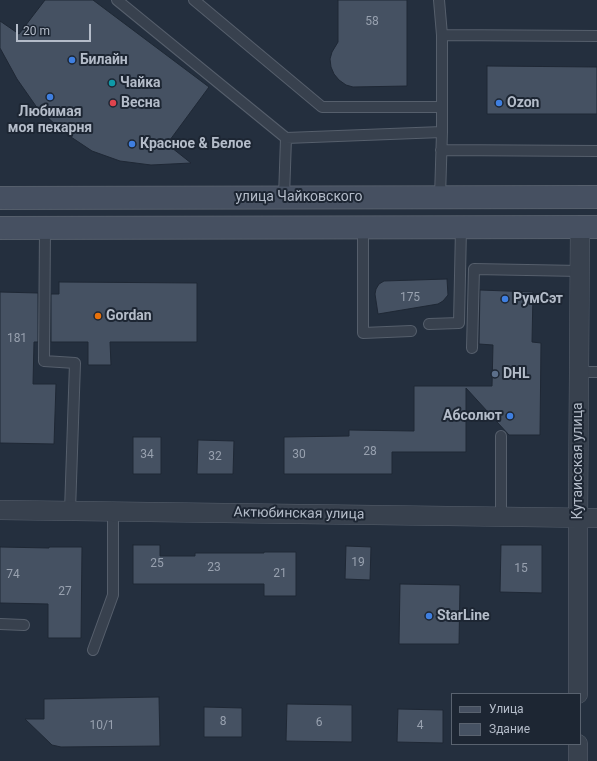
<!DOCTYPE html>
<html>
<head>
<meta charset="utf-8">
<style>
	body { margin:0 }
	#map { position:relative; width:597px; height:761px; overflow:hidden; background:#242f3e; font-family:Roboto,sans-serif }
	canvas { display:block }
	.legend { position:absolute; left:451px; top:693px; width:130px; height:52px; box-sizing:border-box; background:#1d2633; border:1px solid #59626f; margin:0; padding:5px 7px; list-style:none; font-size:12px; color:#b4bcc9 }
	.legend li { display:flex; align-items:center; gap:8px; height:20px }
	.legend b { width:20px; border:1px solid #59626f }
	.scale { position:absolute; left:16px; top:24px; width:75px; height:18px; box-sizing:border-box; border:2px solid #b4bcc9; border-top:0; padding-left:5px; font-size:12px; line-height:14px; white-space:nowrap; color:#b4bcc9; -webkit-text-stroke:3px #1d2633; paint-order:stroke }
</style>
</head>
<body>
<div id="map">
<canvas width="597" height="761"></canvas>
<ul class="legend">
<li><b style="height:5px;background:#465061"></b>Улица</li>
<li><b style="height:11px;background:#455162"></b>Здание</li>
</ul>
<div class="scale">20 m</div>
</div>
<script>
const c = document.querySelector('canvas').getContext('2d');
c.lineJoin = 'round';
function fillPath(path, color) { c.fillStyle = color; c.fill(path, 'evenodd'); }
const toPath = rows => new Path2D(rows.map(r => 'M' + r).join(''));
function stroke(path, color, width, dash) { c.strokeStyle = color; c.lineWidth = width; c.lineCap = dash ? 'butt' : 'round'; c.setLineDash(dash || []); c.stroke(path); }
function write(font, color, halo, rows, align = 'center') {
  c.font = font + ' Roboto,sans-serif'; c.lineWidth = 4; c.setLineDash([]); c.textBaseline = 'middle'; c.strokeStyle = halo; c.fillStyle = color; for (const [text, x, y, turn = 0] of rows) {
    c.save(); c.translate(x, y); c.rotate((+turn || 0) * Math.PI / 180); c.textAlign = isNaN(turn) ? turn : align; if (halo) c.strokeText(text, 0, 0); c.fillText(text, 0, 0); c.restore();
  }
}
const building = toPath([
	[45,0,93,0,209,87,167,144,191,163,151,165,120,161,92,151,65,133,38,109,17,79,0,48,0,21,19,34,45,0],
	[338,0,407,0,407,86,353,87,346,85,339,80,334,74,331,67,330,59,332,52,338,42,338,0],
	[487,66,597,67,597,114,487,114,487,66],
	[447,279,448,295,443,301,438,304,378,314,375,294,376,289,379,284,384,281,447,279],
	[59,282,197,283,197,342,110,342,111,365,88,365,88,342,51,342,51,294,59,294,59,282],
	[480,290,533,292,532,342,541,343,540,435,509,435,466,388,466,452,392,452,392,474,284,474,284,437,349,436,349,430,414,431,414,386,492,386,493,345,479,344,480,290],
	[0,292,38,293,38,342,34,342,33,384,56,384,54,444,0,443,0,292],
	[133,437,161,437,161,474,133,474,133,437],
	[198,440,234,441,233,474,197,474,198,440],
	[133,545,160,545,160,556,195,556,195,553,264,553,264,552,296,552,296,596,264,596,264,584,133,584,133,545],
	[501,545,542,545,542,593,500,592,501,545],
	[346,546,371,547,370,580,345,579,346,546],
	[0,547,49,548,49,547,82,547,81,638,48,638,48,604,0,603,0,547],
	[400,584,460,585,459,644,399,644,400,584],
	[159,697,160,746,61,747,52,745,25,719,44,719,44,699,159,697],
	[287,704,352,705,352,742,286,741,287,704],
	[204,707,242,708,242,737,204,737,204,707],
	[398,709,443,710,443,743,397,742,398,709]
]);
const lane = toPath([
	[117,0,286,138,442,132],
	[194,0,322,107,442,107],
	[439,0,442,35,597,36],
	[441,150,597,151],
	[284,197,286,138],
	[440,197,442,132,442,35],
	[45,228,44,361,75,363,70,511],
	[363,228,363,333,411,331],
	[429,324,459,323,461,228],
	[472,348,474,269,580,271],
	[579,372,597,372],
	[501,436,501,517],
	[0,624,24,625],
	[93,650,113,595,113,511]
]);
const street = toPath([
	[0,510,597,518],
	[578,694,578,518,580,227],
	[578,744,578,761]
]);
const secondary = toPath([
	[0,198,597,197],
	[0,228,597,227]
]);
const markers = [
	[72,60,4,"#3f7fe0"],
	[112,83,4,"#0f9aa8"],
	[50,97,4,"#3f7fe0"],
	[113,103,4,"#e0444e"],
	[499,103,4,"#3f7fe0"],
	[132,144,4,"#3f7fe0"],
	[505,299,4,"#3f7fe0"],
	[98,316,4,"#e8710a"],
	[495,374,4,"#5c6f8a"],
	[510,416,4,"#3f7fe0"],
	[429,616,4,"#3f7fe0"]
];
const numberNames = [
	["58",372,22],
	["175",410,298],
	["181",17,339],
	["28",370,452],
	["34",147,455],
	["30",299,455],
	["32",215,457],
	["19",358,563],
	["25",157,564],
	["23",214,568],
	["15",521,569],
	["21",280,574],
	["74",13,575],
	["27",65,592],
	["8",223,722],
	["6",319,723],
	["10/1",102,726],
	["4",420,726]
];
const poiNames = [
	["Билайн",80,60],
	["Чайка",120,83],
	["Весна",121,103],
	["Ozon",507,103],
	["Любимая",50,112,"center"],
	["моя пекарня",50,128,"center"],
	["Красное & Белое",140,144],
	["РумСэт",513,299],
	["Gordan",106,316],
	["DHL",503,374],
	["Абсолют",502,416,"right"],
	["StarLine",437,616]
];
const streetNames = [
	["улица Чайковского",299,197],
	["Кутаисская улица",578,461,-90],
	["Актюбинская улица",299,514,1]
];
fillPath(building, '#455162');
stroke(building, '#1f2835', 1);
stroke(lane, '#565f6c', 12);
stroke(street, '#565f6c', 20);
stroke(secondary, '#565f6c', 24);
stroke(lane, '#38414e', 10);
stroke(street, '#38414e', 19);
stroke(secondary, '#465061', 22);
for (const [x, y, r, color] of markers) { const dot = new Path2D(); dot.arc(x, y, r, 0, 2 * Math.PI); c.fillStyle = color; c.fill(dot); stroke(dot, '#1d2633', 1.5); }
write('12px', '#98a1af', null, numberNames);
write('bold 14px', '#b4bcc9', '#1d2633', poiNames, 'left');
write('14px', '#b4bcc9', '#1d2633', streetNames);
</script>
</body>
</html>
